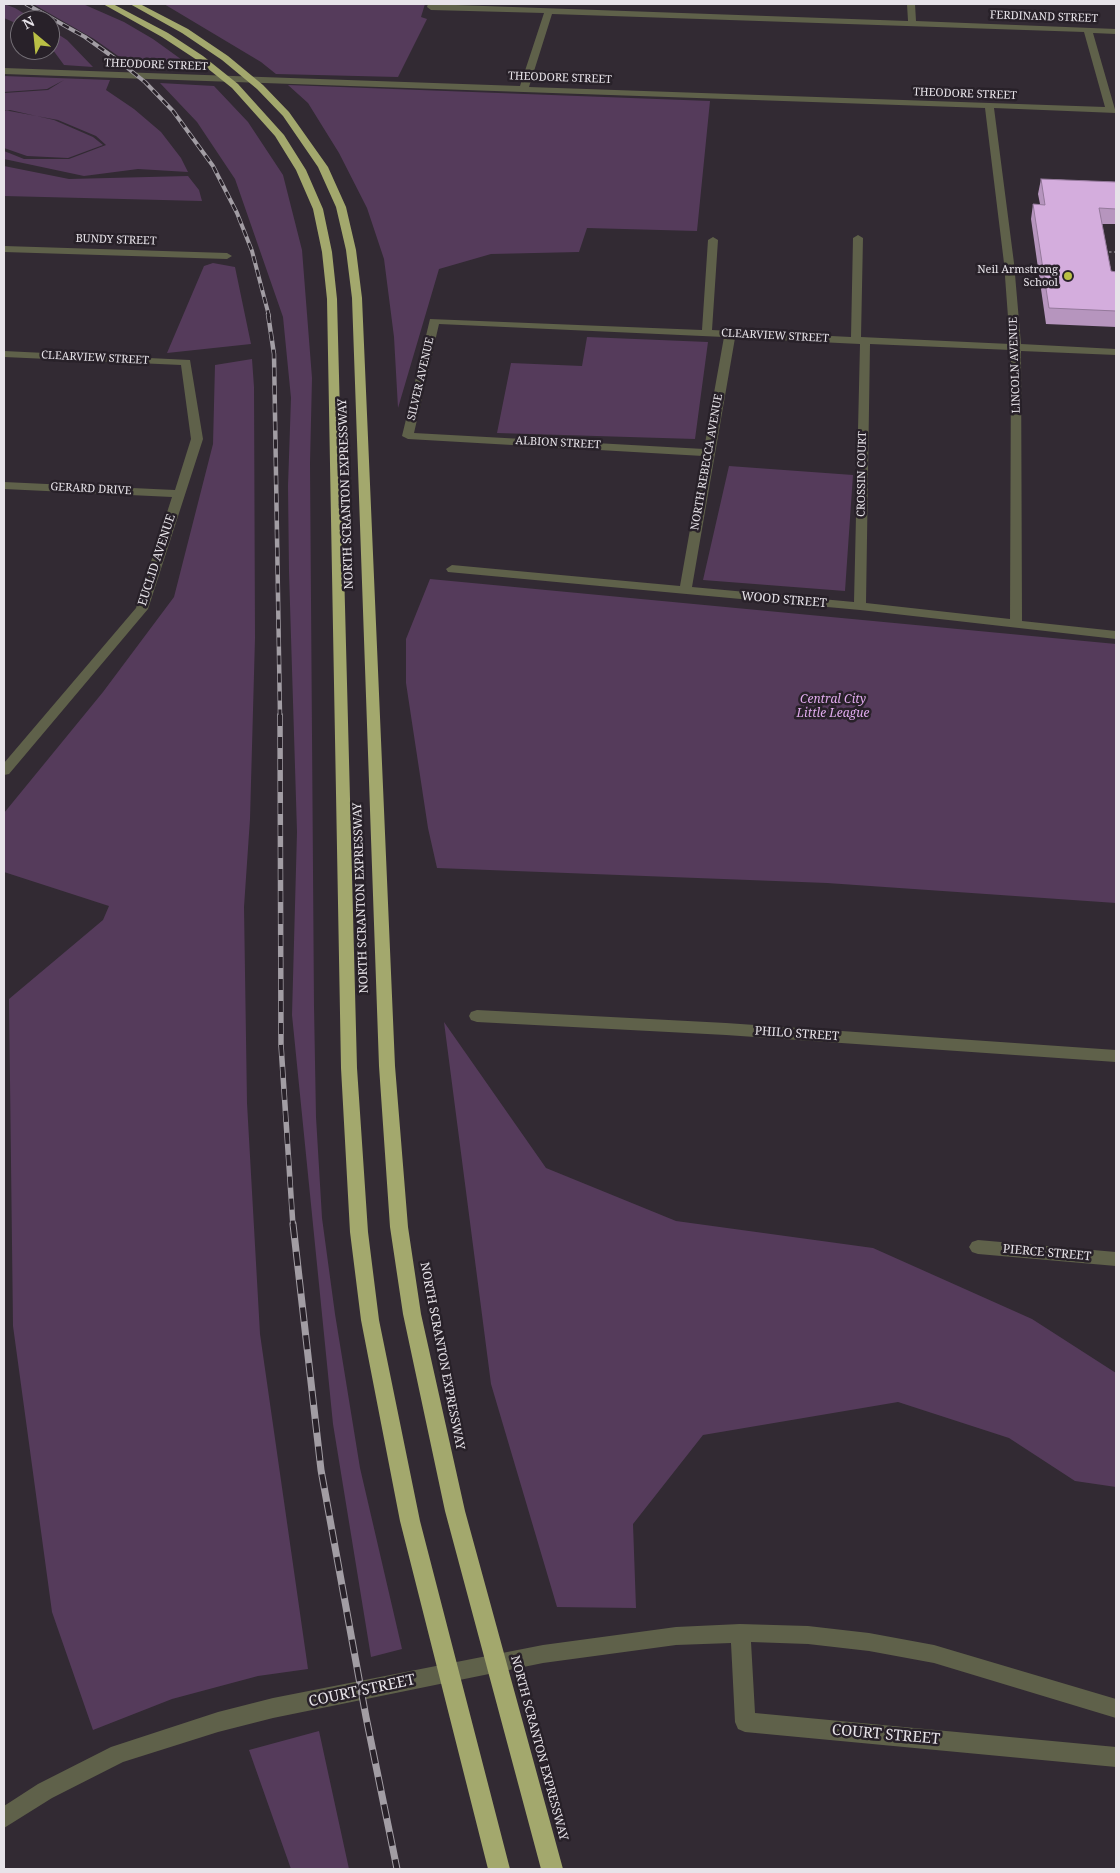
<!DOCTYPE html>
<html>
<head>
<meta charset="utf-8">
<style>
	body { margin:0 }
	#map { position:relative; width:1120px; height:1873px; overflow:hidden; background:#322a33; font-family:"Noto Serif",serif }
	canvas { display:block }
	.frame { position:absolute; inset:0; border:5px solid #e7e3e9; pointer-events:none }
	.north { position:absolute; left:10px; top:10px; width:50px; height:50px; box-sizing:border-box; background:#282129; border:1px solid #746f76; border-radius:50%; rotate:332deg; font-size:14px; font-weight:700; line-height:20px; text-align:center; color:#e7e3e9 }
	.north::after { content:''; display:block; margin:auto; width:18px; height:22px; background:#bac045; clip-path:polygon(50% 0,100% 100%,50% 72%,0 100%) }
</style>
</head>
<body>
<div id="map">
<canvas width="1120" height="1873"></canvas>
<div class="frame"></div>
<div class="north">N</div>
</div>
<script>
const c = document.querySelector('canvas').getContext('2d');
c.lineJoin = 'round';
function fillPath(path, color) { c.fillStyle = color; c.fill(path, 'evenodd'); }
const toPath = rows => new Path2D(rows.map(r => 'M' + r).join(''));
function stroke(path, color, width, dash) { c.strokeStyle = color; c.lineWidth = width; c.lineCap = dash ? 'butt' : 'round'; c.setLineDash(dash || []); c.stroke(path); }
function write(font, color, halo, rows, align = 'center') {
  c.font = font + ' "Noto Serif",serif'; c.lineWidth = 5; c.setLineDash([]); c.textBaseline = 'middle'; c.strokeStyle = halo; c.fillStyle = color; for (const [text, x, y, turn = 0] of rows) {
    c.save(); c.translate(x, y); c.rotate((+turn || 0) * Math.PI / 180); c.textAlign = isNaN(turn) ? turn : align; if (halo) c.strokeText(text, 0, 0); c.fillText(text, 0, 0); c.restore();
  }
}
const green = toPath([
	[4,4,15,8,35,20,20,20,20,25,4,18],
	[33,4,83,4,124,22,153,39,196,70,135,68,94,39],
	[164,4,425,4,421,17,427,19,398,77,276,74,261,62],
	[50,29,67,40,93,67,64,65,50,46],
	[4,76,110,80,106,90,134,109,161,132,181,158,188,172,138,169,84,176,4,159,4,151,24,159,69,159,106,145,96,136,58,120,4,110,4,93,48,90,64,80,47,89,4,92],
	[160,83,214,86,248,122,283,175,302,250,312,378,310,463,314,1006,316,1117,322,1218,335,1314,360,1468,402,1649,371,1657,333,1424,292,1015,297,832,289,572,288,486,291,398,283,317,235,179,197,122],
	[288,85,710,101,697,231,587,228,579,252,491,254,439,269,398,408,394,337,384,259,367,208,339,153,308,103],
	[10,110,54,120,93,137,103,145,68,158,27,156,4,148,4,111],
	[4,166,69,179,188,176,199,190,202,201,4,196],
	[213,263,235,267,251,344,167,353,204,266],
	[587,337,708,342,695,439,497,433,511,363,582,366],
	[252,359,254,387,255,638,250,819,244,907,247,1103,260,1334,308,1669,258,1676,172,1699,93,1730,52,1612,13,1326,9,999,103,920,109,906,4,872,4,813,103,692,174,597,213,444,215,365],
	[729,466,853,475,845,591,703,580],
	[430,579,1116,644,1116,903,827,883,437,868,428,828,406,683,406,639],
	[444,1022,546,1168,676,1221,873,1248,1032,1319,1116,1373,1116,1487,1075,1481,1009,1438,898,1402,703,1435,633,1524,636,1608,557,1607,491,1384],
	[319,1731,349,1869,291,1869,249,1750]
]);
const path = toPath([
	[1104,252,1116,252]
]);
const minor = toPath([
	[428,4,908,21,907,4,915,4,916,21,1116,29,1116,34,1093,33,1116,113,994,108,1014,263,1021,344,1116,349,1116,355,1021,351,1022,621,1116,631,1116,639,860,610,448,572,446,569,452,565,680,586,703,456,408,439,402,436,430,319,702,330,708,240,713,237,718,240,712,330,851,337,853,238,858,235,863,238,861,337,1010,344,1004,263,985,108,4,74,4,68,520,86,544,13,431,10,427,7,428,4],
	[552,14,1084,32,1105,107,529,87,552,14],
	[439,324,724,337,704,449,414,433,439,324],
	[735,338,860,344,854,602,692,587,735,338],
	[870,344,1011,350,1010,619,866,603,870,344],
	[4,246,227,253,232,256,227,259,4,252,4,246],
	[4,351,190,360,203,439,148,609,9,774,4,775,4,763,136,608,172,497,4,489,4,482,175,490,191,439,181,365,4,357,4,351],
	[477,1010,726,1023,1116,1050,1116,1062,726,1035,477,1022,471,1020,469,1016,471,1012,477,1010],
	[978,1240,1116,1252,1116,1266,978,1254,972,1252,969,1247,972,1242,978,1240],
	[740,1624,808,1626,869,1633,934,1645,1116,1699,1116,1718,934,1663,869,1651,808,1644,751,1642,755,1713,1116,1747,1116,1767,745,1732,738,1729,735,1722,731,1643,676,1645,543,1663,273,1718,218,1732,123,1762,52,1798,4,1828,4,1806,38,1784,111,1747,218,1712,273,1698,543,1645,676,1627,740,1624]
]);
const highway = toPath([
	[103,4,113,4,168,33,203,56,238,84,284,135,306,170,323,209,332,252,337,299,357,1068,368,1232,379,1320,420,1521,510,1869,488,1869,400,1521,361,1320,350,1232,341,1068,327,299,322,252,313,209,296,170,275,136,232,88,197,60,162,37,103,4],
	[130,4,140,4,188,29,228,56,263,85,289,112,328,167,346,207,356,250,362,298,395,1066,408,1227,421,1314,465,1511,563,1869,541,1869,445,1511,403,1314,390,1227,379,1066,352,298,346,250,336,207,318,167,283,116,257,89,222,60,182,33,130,4]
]);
const railFar3 = toPath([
	[26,4,85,37,120,62,145,82,173,111,213,166,237,213,252,251,269,316]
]);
const railFar2 = toPath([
	[268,314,274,354,280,716]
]);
const railFar1 = toPath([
	[280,715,281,1045,293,1226]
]);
const rail = toPath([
	[293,1224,321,1470,366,1717,397,1869]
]);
const wall = toPath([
	[1041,179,1116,182,1116,224,1102,224,1111,271,1116,272,1116,327,1046,324,1031,219,1033,204,1040,204,1038,194]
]);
const building = toPath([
	[1041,179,1116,182,1116,209,1099,208,1111,271,1116,272,1116,311,1049,308,1033,204,1045,205,1041,179]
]);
const markers = [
	[1068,276,5,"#bac045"]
];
const farStreetnames = [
	["FERDINAND STREET",1044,17,2],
	["THEODORE STREET",156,65,2],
	["THEODORE STREET",560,78,2],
	["THEODORE STREET",965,94,2],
	["BUNDY STREET",116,240,2],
	["CLEARVIEW STREET",775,336,3],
	["CLEARVIEW STREET",95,358,3],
	["LINCOLN AVENUE",1015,365,-92],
	["SILVER AVENUE",421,379,-77],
	["ALBION STREET",558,443,3],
	["NORTH REBECCA AVENUE",707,462,-80],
	["CROSSIN COURT",862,474,-89],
	["GERARD DRIVE",91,489,3]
];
const farPoinames = [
	["Neil Armstrong",1058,270],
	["School",1058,283]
];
const streetNames = [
	["NORTH SCRANTON EXPRESSWAY",346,494,-92],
	["EUCLID AVENUE",157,560,-72],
	["WOOD STREET",784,600,5],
	["NORTH SCRANTON EXPRESSWAY",361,898,-92],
	["PHILO STREET",797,1034,4],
	["PIERCE STREET",1047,1253,5],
	["NORTH SCRANTON EXPRESSWAY",442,1356,79],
	["NORTH SCRANTON EXPRESSWAY",539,1748,75]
];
const parkNames = [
	["Central City",833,700],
	["Little League",833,714]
];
const nearStreetnames = [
	["COURT STREET",362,1691,-12],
	["COURT STREET",886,1735,5]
];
fillPath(green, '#553b5b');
stroke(path, '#6e676f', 2, [2.5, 2.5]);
fillPath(minor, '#5f614a');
fillPath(highway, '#a3a86d');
stroke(railFar3, '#a29da4', 4);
stroke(railFar2, '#a29da4', 4.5);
stroke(railFar1, '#a29da4', 5.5);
stroke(rail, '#a29da4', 7);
stroke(railFar3, '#282129', 2.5, [7]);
stroke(railFar2, '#282129', 3, [9]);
stroke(railFar1, '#282129', 4, [11]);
stroke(rail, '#282129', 5, [14]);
fillPath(wall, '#b695be');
fillPath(building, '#d4addd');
stroke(building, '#94799b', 1);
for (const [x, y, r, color] of markers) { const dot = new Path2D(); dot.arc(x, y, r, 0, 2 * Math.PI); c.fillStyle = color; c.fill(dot); stroke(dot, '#282129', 2); }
write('11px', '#e7e3e9', '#282129', farStreetnames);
write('11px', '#e7e3e9', '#282129', farPoinames, 'right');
write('12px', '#e7e3e9', '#282129', streetNames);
write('italic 12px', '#e1abee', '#282129', parkNames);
write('15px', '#e7e3e9', '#282129', nearStreetnames);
</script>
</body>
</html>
